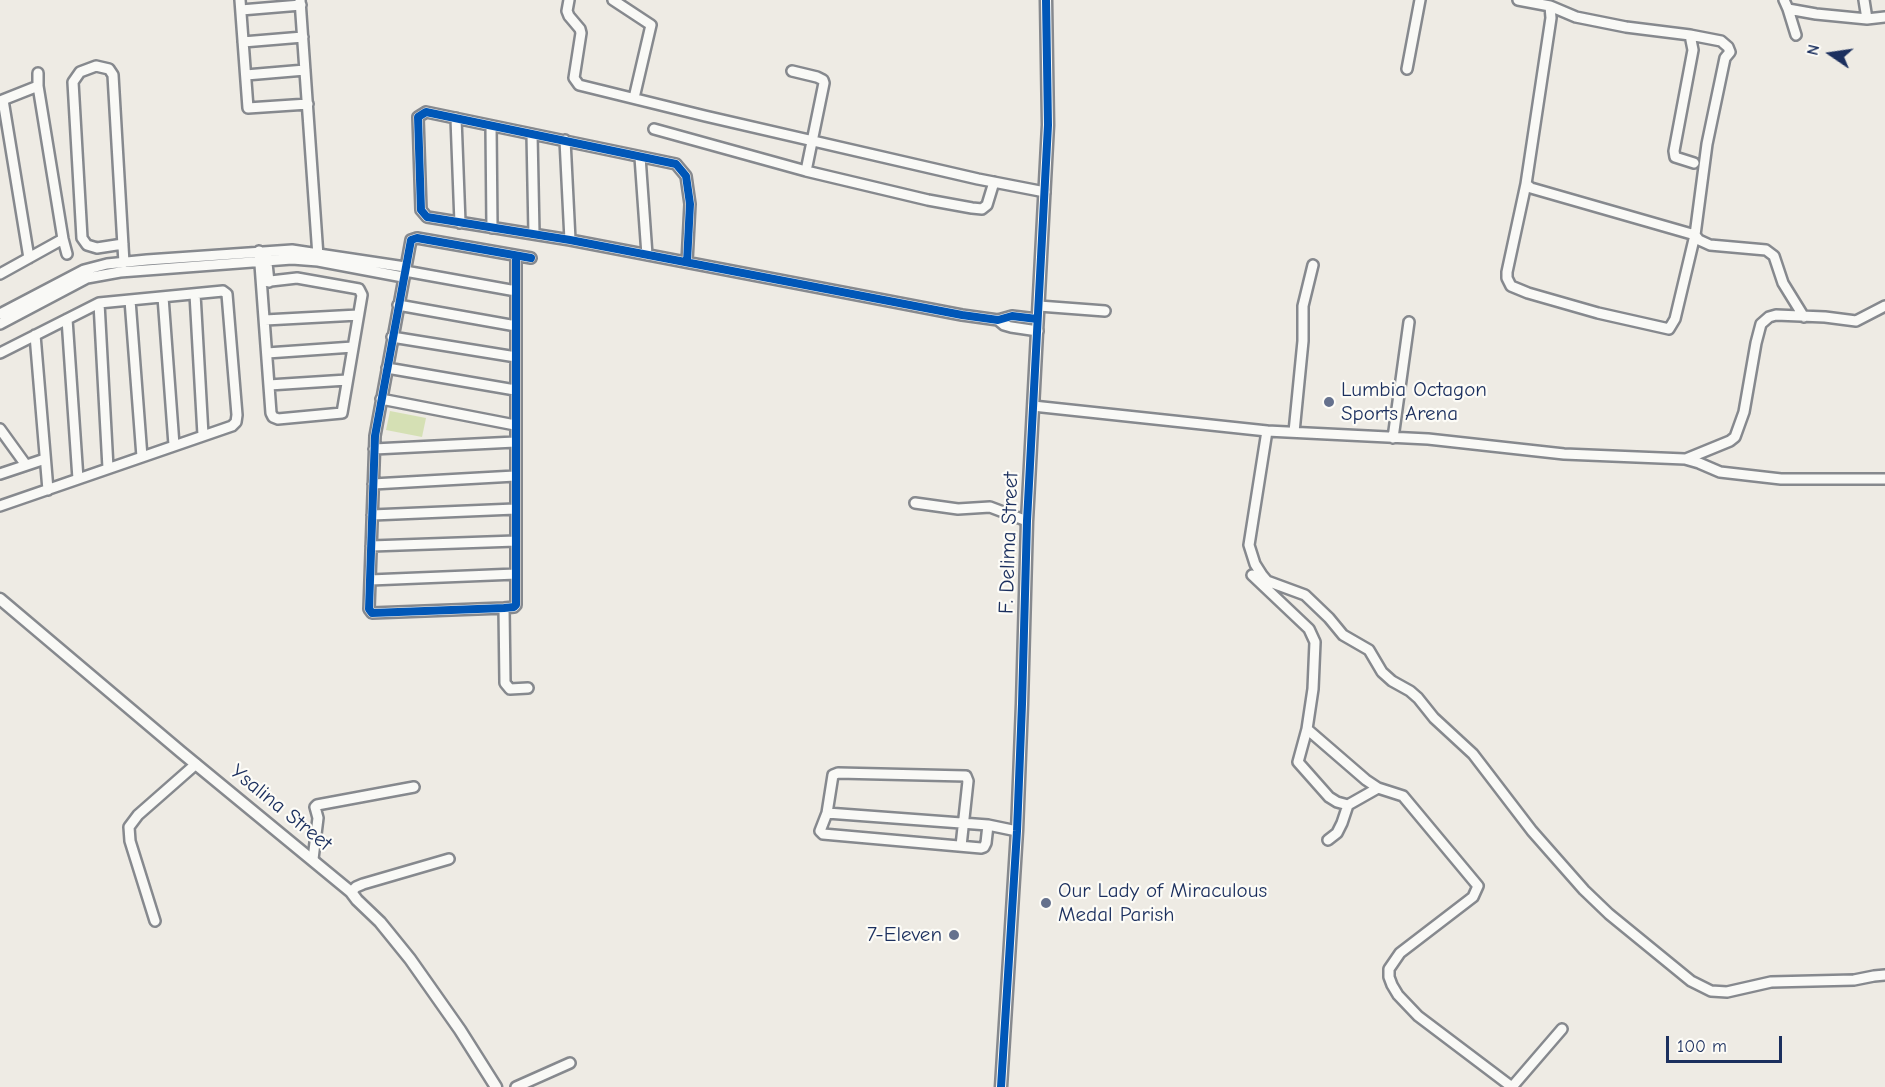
<!DOCTYPE html>
<html>
<head>
<meta charset="utf-8">
<style>
	body { margin:0 }
	#map { position:relative; width:1885px; height:1087px; overflow:hidden; background:#eeebe4; font-family:"Comic Neue",sans-serif }
	canvas { display:block }
	.north { position:absolute; left:1801px; top:24px; width:60px; height:60px; -webkit-text-stroke:4px #fdfcf7; paint-order:stroke; rotate:283deg; font-size:16px; font-weight:700; line-height:24px; text-align:center; color:#1b2f5e }
	.north::after { content:''; display:block; margin:auto; width:21px; height:27px; background:#1b2f5e; clip-path:polygon(50% 0,100% 100%,50% 72%,0 100%) }
	.scale { position:absolute; left:1666px; top:1036px; width:116px; height:27px; box-sizing:border-box; border:3px solid #1b2f5e; border-top:0; padding-left:8px; font-size:18px; line-height:21px; white-space:nowrap; color:#1b2f5e; -webkit-text-stroke:4px #fdfcf7; paint-order:stroke }
</style>
</head>
<body>
<div id="map">
<canvas width="1885" height="1087"></canvas>
<div class="north">N</div>
<div class="scale">100 m</div>
</div>
<script>
const c = document.querySelector('canvas').getContext('2d');
c.lineJoin = 'round';
function fillPath(path, color) { c.fillStyle = color; c.fill(path, 'evenodd'); }
const toPath = rows => new Path2D(rows.map(r => 'M' + r).join(''));
function stroke(path, color, width, dash) { c.strokeStyle = color; c.lineWidth = width; c.lineCap = dash ? 'butt' : 'round'; c.setLineDash(dash || []); c.stroke(path); }
function write(font, color, halo, rows, align = 'center') {
  c.font = font + ' "Comic Neue",sans-serif'; c.lineWidth = 4.5; c.setLineDash([]); c.textBaseline = 'middle'; c.strokeStyle = halo; c.fillStyle = color; for (const [text, x, y, turn = 0] of rows) {
    c.save(); c.translate(x, y); c.rotate((+turn || 0) * Math.PI / 180); c.textAlign = isNaN(turn) ? turn : align; if (halo) c.strokeText(text, 0, 0); c.fillText(text, 0, 0); c.restore();
  }
}
const green = toPath([
	[390,411,426,418,422,437,386,430]
]);
const minor = toPath([
	[240,0,248,108,308,104],
	[300,0,318,256],
	[569,0,567,11,569,16,580,29,581,33,574,78,579,85,705,116,978,179,1045,192],
	[613,0,651,25,634,98],
	[1518,0,1550,6,1551,18,1526,184,1531,188,1695,235,1699,240,1710,245,1766,250,1774,256,1783,283,1804,317],
	[1784,0,1788,9,1816,14,1867,19,1885,17],
	[1864,0,1867,19],
	[1550,6,1576,17,1626,27,1690,35,1693,50,1674,151,1675,157,1694,163],
	[1788,9,1796,35],
	[241,10,301,5],
	[243,42,303,37],
	[1407,69,1420,0],
	[792,71,817,77,823,80,824,83,806,171],
	[38,73,38,86,63,239,67,254],
	[246,75,305,70],
	[3,100,29,258],
	[0,101,38,86],
	[456,118,460,223],
	[491,126,492,228],
	[654,129,806,171,928,200,972,208,982,209,987,205,994,182],
	[532,134,534,234],
	[565,140,570,240],
	[640,157,647,255],
	[1526,184,1507,272,1507,278,1511,286,1528,293,1598,313,1669,329,1675,319,1695,235,1707,144,1725,58,1730,52,1728,47,1721,41,1690,35],
	[123,244,97,248,87,245,82,238,73,82,80,72,96,66,109,69,113,75,124,263],
	[259,251,271,413,273,417,278,419,342,413,362,295,359,289,297,278,262,282],
	[266,254,269,282],
	[516,256,516,605,514,607,504,608,372,613,369,609,375,436,411,240,417,238,531,258],
	[687,262,690,204,686,176,676,164,426,112,418,117,421,210,427,217,570,240,962,315,998,320,1012,316,1037,319],
	[405,271,516,291],
	[0,274,63,239],
	[195,294,203,435],
	[163,297,174,445],
	[130,300,142,457],
	[99,303,108,468],
	[398,305,516,326],
	[1039,306,1105,311],
	[0,314,84,270,107,264,147,260,292,250,405,267],
	[67,319,78,479],
	[265,320,358,315],
	[998,320,1004,325,1011,327,1038,331],
	[0,324,87,278,120,272,292,259,318,261,403,277],
	[35,335,48,490],
	[392,337,516,357],
	[0,353,99,303,223,291,227,294,237,415,236,422,232,426,0,506],
	[267,353,353,347],
	[387,368,515,390],
	[269,385,347,380],
	[381,399,515,425],
	[1033,406,1267,431,1428,439,1564,454,1685,459,1699,463,1720,472,1781,479,1885,479],
	[0,429,26,465],
	[1267,431,1249,545,1255,564,1262,575,1267,581,1305,595,1329,618,1343,635,1369,650,1382,672,1392,681,1410,691,1418,698,1434,718,1473,754,1532,831,1584,890,1609,914,1691,981,1711,991,1727,992,1771,982,1854,980,1874,976,1885,975],
	[1294,432,1303,341,1303,306,1313,265],
	[1393,438,1409,322],
	[374,449,515,442],
	[1686,459,1730,441,1735,437,1744,412,1756,343,1761,324,1769,317,1776,315,1825,317,1856,321,1885,306],
	[0,474,45,459],
	[373,484,515,476],
	[915,503,958,509,990,507,1027,521],
	[372,515,515,509],
	[371,546,516,541],
	[1252,575,1309,629,1315,642,1313,689,1307,729,1366,780,1378,788,1403,796,1478,886,1473,897,1400,953,1389,969,1389,977,1392,985,1398,995,1418,1016,1512,1087],
	[370,580,516,574],
	[504,608,505,683,510,689,528,688],
	[1307,729,1298,762,1329,797,1337,802,1348,805,1378,788],
	[827,813,988,825,1017,831],
	[1328,840,1337,833,1342,823,1348,805],
	[961,846,968,781,966,776,838,773,833,775,827,813,820,831,823,834,981,848,984,847,986,843,988,825],
	[313,859,318,818,315,807,317,805,414,787],
	[351,892,356,887,363,884,449,859],
	[155,921,130,841,129,827,138,815,196,764],
	[516,1087,570,1063],
	[1512,1087,1562,1029]
]);
const tertiary = toPath([
	[0,599,181,752,351,892,357,900,380,922,410,959,460,1030,496,1087],
	[1001,1087,1017,831,1022,704,1027,521,1048,125,1046,0]
]);
const cycleway = toPath([
	[516,256,516,605,514,607,504,608,372,613,369,609,375,436,411,240,417,238,531,258],
	[687,262,690,204,686,176,676,164,426,112,418,117,421,210,427,217,570,240,962,315,998,320,1012,316,1037,319],
	[1001,1087,1017,831,1022,704,1027,521,1048,125,1046,0]
]);
const markers = [
	[1329,402,6,"#65718d"],
	[1046,903,6,"#65718d"],
	[954,935,6,"#65718d"]
];
const poiNames = [
	["Lumbia Octagon",1341,390],
	["Sports Arena",1341,414],
	["Our Lady of Miraculous",1058,891],
	["Medal Parish",1058,915],
	["7-Eleven",942,935,"right"]
];
const streetNames = [
	["F. Delima Street",1009,543,-88],
	["Ysalina Street",281,808,39]
];
fillPath(green, '#d5e0b4');
stroke(minor, '#86898e', 14);
stroke(tertiary, '#86898e', 15);
stroke(minor, '#f9f9f6', 9);
stroke(tertiary, '#f9f9f6', 10);
stroke(cycleway, '#0057b8', 8);
for (const [x, y, r, color] of markers) { const dot = new Path2D(); dot.arc(x, y, r, 0, 2 * Math.PI); c.fillStyle = color; c.fill(dot); stroke(dot, '#fdfcf7', 2); }
write('21px', '#1b2f5e', '#fdfcf7', poiNames, 'left');
write('21px', '#1b2f5e', '#fdfcf7', streetNames);
</script>
</body>
</html>
